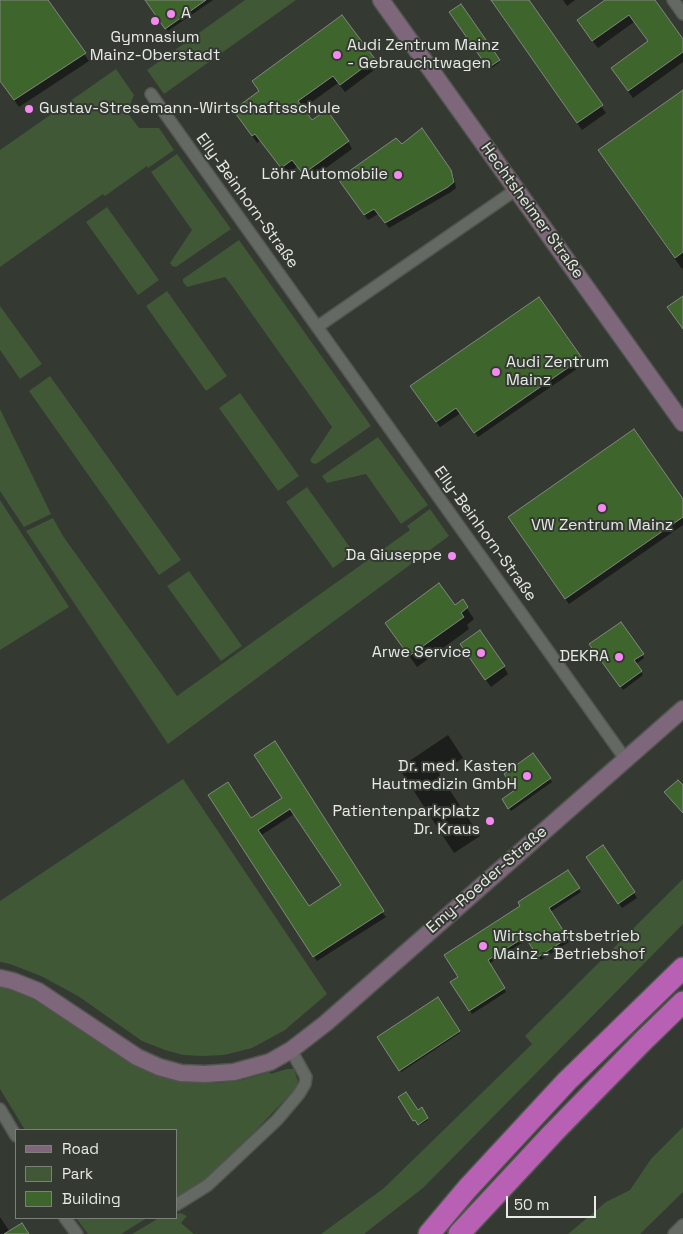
<!DOCTYPE html>
<html>
<head>
<meta charset="utf-8">
<style>
	body { margin:0 }
	#map { position:relative; width:683px; height:1234px; overflow:hidden; background:#343932; font-family:"Space Grotesk",sans-serif }
	canvas { display:block }
	.legend { position:absolute; left:15px; top:1129px; width:162px; height:90px; box-sizing:border-box; background:#343932; border:1px solid #7c807a; margin:0; padding:6px 9px; list-style:none; font-size:15px; color:#e7eae6 }
	.legend li { display:flex; align-items:center; gap:10px; height:25px }
	.legend b { width:25px; border:1px solid #7c807a }
	.scale { position:absolute; left:506px; top:1196px; width:90px; height:22px; box-sizing:border-box; border:2px solid #e7eae6; border-top:0; padding-left:6px; font-size:15px; line-height:18px; white-space:nowrap; color:#e7eae6; -webkit-text-stroke:4px #343932; paint-order:stroke }
</style>
</head>
<body>
<div id="map">
<canvas width="683" height="1234"></canvas>
<ul class="legend">
<li><b style="height:6px;background:#7e677b"></b>Road</li>
<li><b style="height:14px;background:#405836"></b>Park</li>
<li><b style="height:14px;background:#3e652c"></b>Building</li>
</ul>
<div class="scale">50 m</div>
</div>
<script>
const c = document.querySelector('canvas').getContext('2d');
c.lineJoin = 'round';
function fillPath(path, color) { c.fillStyle = color; c.fill(path, 'evenodd'); }
const toPath = rows => new Path2D(rows.map(r => 'M' + r).join(''));
function stroke(path, color, width, dash) { c.strokeStyle = color; c.lineWidth = width; c.lineCap = dash ? 'butt' : 'round'; c.setLineDash(dash || []); c.stroke(path); }
function write(font, color, halo, rows, align = 'center') {
  c.font = font + ' "Space Grotesk",sans-serif'; c.lineWidth = 4; c.setLineDash([]); c.textBaseline = 'middle'; c.strokeStyle = halo; c.fillStyle = color; for (const [text, x, y, turn = 0] of rows) {
    c.save(); c.translate(x, y); c.rotate((+turn || 0) * Math.PI / 180); c.textAlign = isNaN(turn) ? turn : align; if (halo) c.strokeText(text, 0, 0); c.fillText(text, 0, 0); c.restore();
  }
}
const green = toPath([
	[245,0,296,0,164,94,147,70],
	[116,69,134,95,127,112,139,128,159,128,174,150,148,168,147,166,105,196,103,194,0,267,0,150],
	[177,154,231,229,176,267,172,266,170,263,192,230,151,172],
	[107,207,159,280,138,295,86,222],
	[239,240,371,426,316,464,312,463,310,460,332,427,230,283,225,277,187,287,183,282,183,279],
	[167,291,227,376,206,391,146,306],
	[0,306,42,364,20,379,0,350],
	[50,376,181,560,159,575,29,391],
	[240,393,299,476,278,491,219,408],
	[0,409,51,514,24,527,0,491],
	[378,437,428,505,401,524,366,474,327,483,322,476],
	[307,487,354,553,333,568,286,502],
	[0,500,69,607,0,650],
	[430,509,449,536,168,744,26,531,53,518,63,536,177,696,410,530,407,526],
	[189,571,242,646,221,661,167,586],
	[183,779,327,994,285,1030,252,1048,224,1055,203,1056,183,1055,165,1050,142,1041,78,996,41,976,10,964,0,962,0,901],
	[683,879,683,924,423,1188,364,1234,321,1234,384,1188,532,1044,525,1036],
	[0,986,31,996,54,1009,162,1076,188,1082,216,1083,238,1081,270,1072,270,1074,287,1069,294,1069,298,1082,296,1088,224,1164,210,1177,176,1199,176,1130,25,1130,0,1089],
	[683,1127,683,1192,640,1234,568,1234,606,1202,630,1190,651,1159],
	[181,1213,187,1216,181,1223,194,1234,132,1234,159,1218,176,1218,176,1214],
	[76,1218,147,1218,121,1234,88,1234]
]);
const shadow = toPath([
	[3,0,47,0,89,61,19,107,0,80,0,2],
	[146,0,213,0,168,31],
	[491,0,528,0,606,113,582,130],
	[563,0,575,0,567,6],
	[607,0,654,0,683,41,683,62,633,98,617,76,649,42,634,22,598,48,583,28],
	[461,6,500,62,490,69,451,13],
	[374,60,378,67,345,92,338,83,302,109,312,122,348,141,352,149,308,181,298,166,286,175,260,140,257,143,234,110],
	[683,96,683,268,682,269,606,161],
	[401,146,450,171,454,177,456,188,451,192,389,228,378,214,368,220,343,185],
	[581,359,584,364,478,437,461,413,440,427,415,391],
	[683,502,683,525,569,604,512,523],
	[462,601,474,619,467,625,469,629,417,667,386,623,455,607],
	[593,648,642,654,644,658,636,664,643,675,623,690],
	[466,652,504,667,508,674,491,687],
	[448,735,463,758,439,774,480,836,454,853,399,768],
	[533,755,552,782,511,811,505,803,516,790],
	[284,799,386,917,317,961,213,801,251,820],
	[294,814,342,886,308,908,260,836],
	[591,863,634,893,637,898,622,908],
	[567,871,581,892,550,912,569,942,541,960,528,939,489,964,506,992,472,1014,452,982,459,977,522,907],
	[438,999,460,1033,401,1072,378,1038],
	[400,1098,418,1112,421,1109,428,1120,420,1125,417,1120,415,1121],
	[0,1217,10,1232,28,1234,0,1234]
]);
const building = toPath([
	[0,0,48,0,86,53,14,100,0,81,0,0],
	[145,0,206,0,165,29,145,0],
	[491,0,529,0,603,105,577,123,491,0],
	[605,0,655,0,683,39,683,52,628,91,611,68,648,41,629,15,592,41,577,20,605,0],
	[461,4,500,60,488,68,449,12,461,4],
	[342,15,375,59,340,85,333,76,298,101,312,120,327,110,349,141,303,174,292,160,281,168,255,134,252,136,233,110,259,91,252,81,342,15],
	[683,90,683,252,675,258,598,150,683,90],
	[422,128,451,170,454,182,448,187,385,223,374,209,364,215,338,179,396,138,402,144,422,128],
	[683,296,683,329,667,307,683,296],
	[539,297,582,358,474,433,456,408,436,422,410,386,539,297],
	[634,429,683,499,683,517,565,599,508,517,634,429],
	[439,583,455,605,463,599,468,607,461,613,464,617,409,656,385,623,439,583],
	[621,622,644,654,634,660,642,671,620,687,589,644,621,622],
	[480,630,505,666,485,680,460,644,480,630],
	[275,741,384,911,313,957,208,795,228,782,251,818,282,798,254,755,275,741],
	[290,809,341,885,309,906,258,830,290,809],
	[533,753,551,778,508,809,502,799,515,790,504,774,533,753],
	[678,780,683,785,683,813,664,792,678,780],
	[603,845,635,892,618,904,586,857,603,845],
	[568,870,580,888,549,908,568,938,538,957,525,937,488,960,505,988,469,1011,450,982,458,977,444,955,520,906,518,902,568,870],
	[438,997,460,1031,399,1071,377,1037,438,997],
	[406,1092,418,1110,422,1107,428,1118,418,1125,415,1120,413,1121,398,1097,406,1092],
	[22,1223,29,1234,4,1234,22,1223]
]);
const street = toPath([
	[673,0,683,14],
	[151,94,626,760],
	[317,327,517,189],
	[0,1109,16,1136],
	[176,1205,208,1185,277,1120,299,1094,305,1084,306,1077,291,1050],
	[65,1218,77,1234],
	[674,1234,683,1225]
]);
const secondary = toPath([
	[381,0,683,423],
	[0,978,13,981,38,991,137,1057,159,1067,181,1073,205,1074,234,1072,270,1062,291,1050,326,1023,683,709]
]);
const highway = toPath([
	[429,1234,467,1189,567,1081,683,968],
	[459,1234,553,1133,643,1041,683,1002]
]);
const markers = [
	[171,14,5,"#f489f0"],
	[155,21,5,"#f489f0"],
	[337,55,5,"#f489f0"],
	[29,109,5,"#f489f0"],
	[398,175,5,"#f489f0"],
	[496,372,5,"#f489f0"],
	[602,508,5,"#f489f0"],
	[452,556,5,"#f489f0"],
	[481,653,5,"#f489f0"],
	[619,657,5,"#f489f0"],
	[527,776,5,"#f489f0"],
	[490,821,5,"#f489f0"],
	[483,946,5,"#f489f0"]
];
const poiNames = [
	["A",181,14,"left"],
	["Gymnasium",155,38,"center"],
	["Mainz-Oberstadt",155,56,"center"],
	["Audi Zentrum Mainz",347,46,"left"],
	["- Gebrauchtwagen",347,64,"left"],
	["Gustav-Stresemann-Wirtschaftsschule",39,109,"left"],
	["Löhr Automobile",388,175],
	["Audi Zentrum",506,363,"left"],
	["Mainz",506,381,"left"],
	["VW Zentrum Mainz",602,526,"center"],
	["Da Giuseppe",442,556],
	["Arwe Service",471,653],
	["DEKRA",609,657],
	["Dr. med. Kasten",517,767],
	["Hautmedizin GmbH",517,785],
	["Patientenparkplatz",480,812],
	["Dr. Kraus",480,830],
	["Wirtschaftsbetrieb",493,937,"left"],
	["Mainz - Betriebshof",493,955,"left"]
];
const streetNames = [
	["Elly-Beinhorn-Straße",247,201,54],
	["Hechtsheimer Straße",532,211,54],
	["Elly-Beinhorn-Straße",485,534,54],
	["Emy-Roeder-Straße",487,880,-41]
];
fillPath(green, '#405836');
fillPath(shadow, '#0007');
fillPath(building, '#3e652c');
stroke(building, '#828780', 1);
stroke(street, '#51554f', 14);
stroke(secondary, '#51554f', 19);
stroke(highway, '#51554f', 24);
stroke(street, '#656963', 11);
stroke(secondary, '#7e677b', 16);
stroke(highway, '#b861b4', 21);
for (const [x, y, r, color] of markers) { const dot = new Path2D(); dot.arc(x, y, r, 0, 2 * Math.PI); c.fillStyle = color; c.fill(dot); stroke(dot, '#343932', 2); }
write('16px', '#e7eae6', '#343932', poiNames, 'right');
write('16px', '#e7eae6', '#343932', streetNames);
</script>
</body>
</html>
